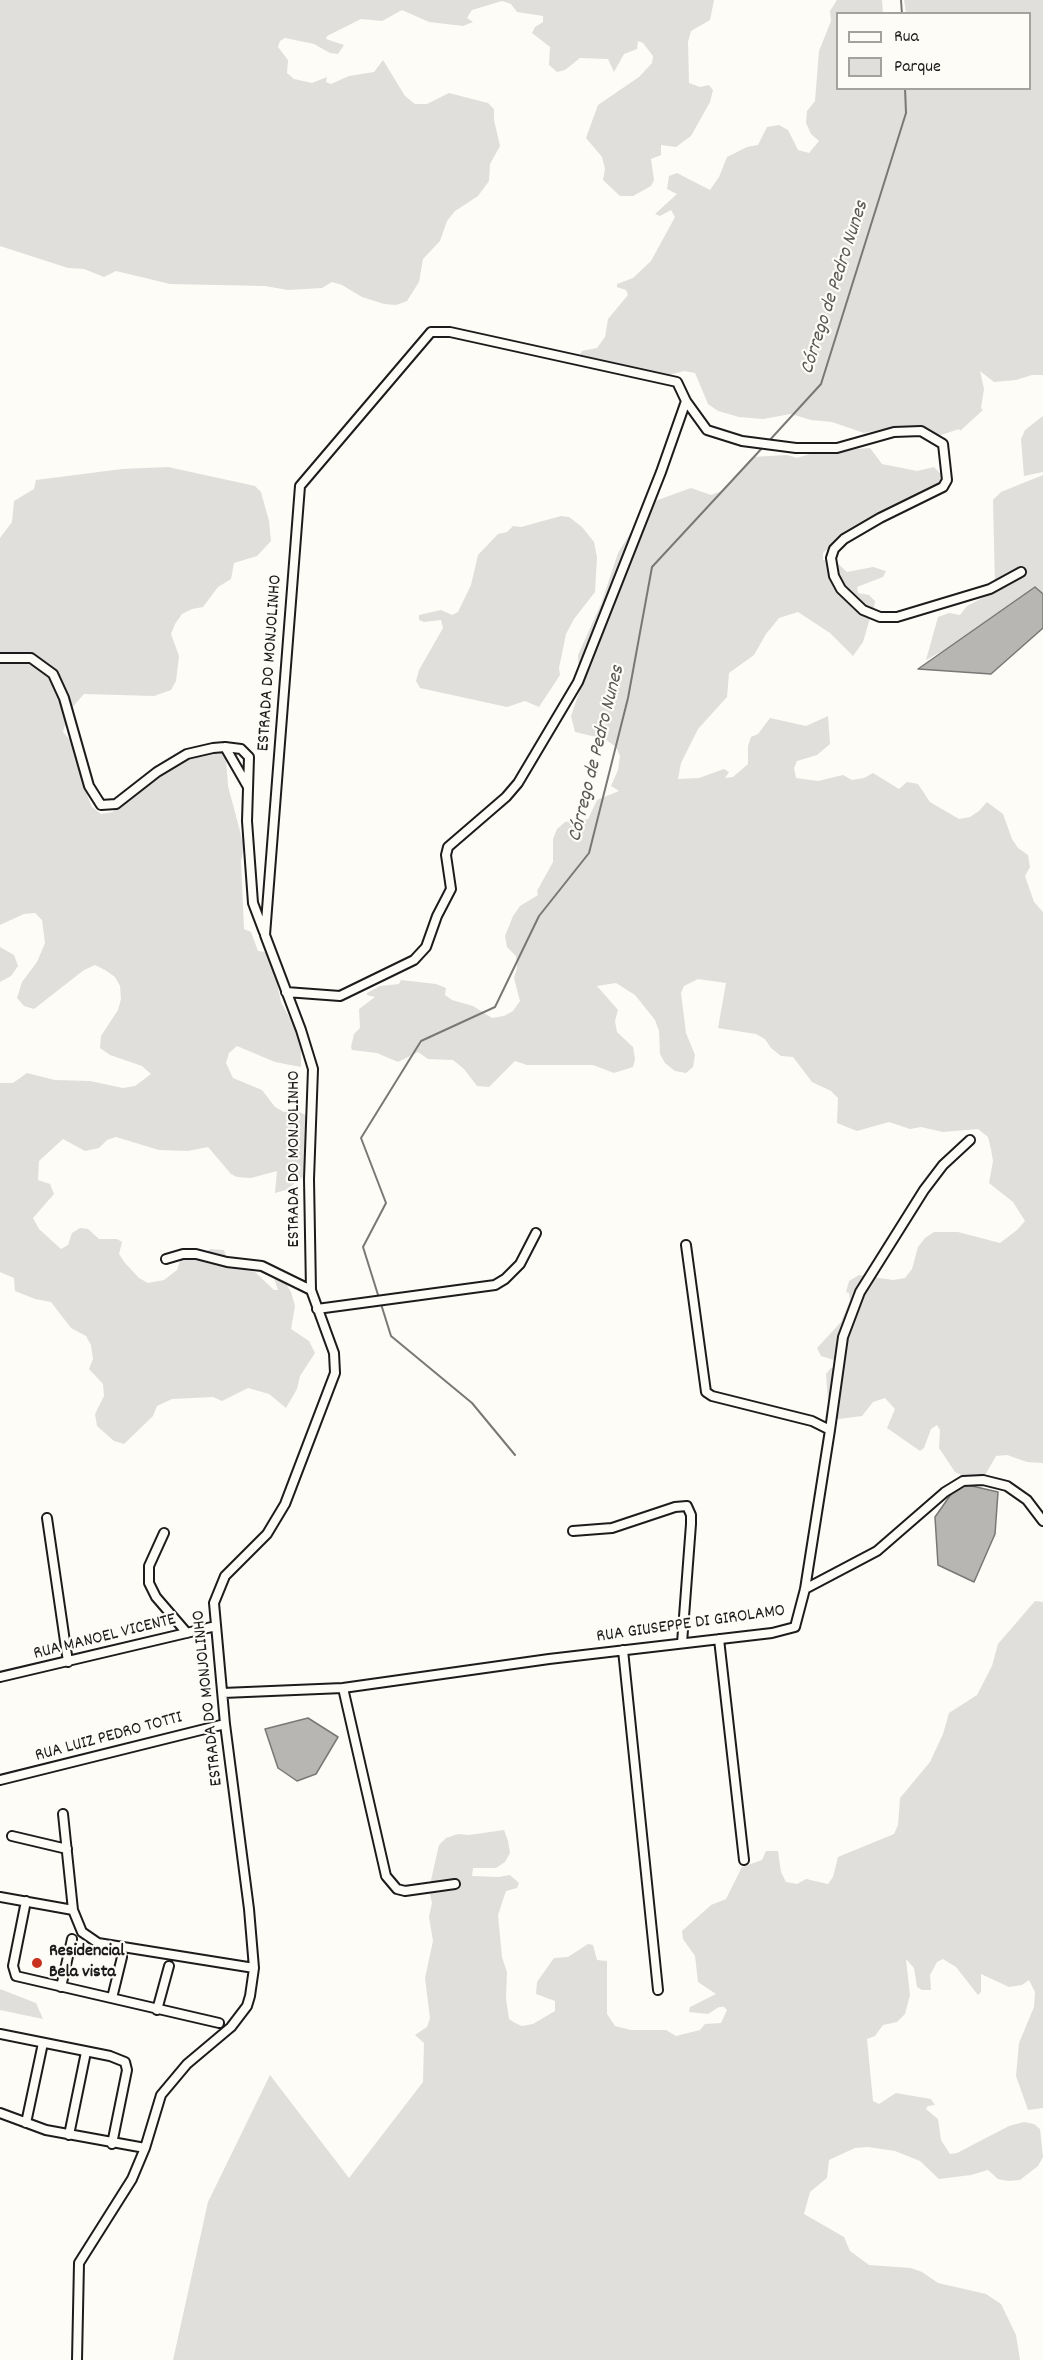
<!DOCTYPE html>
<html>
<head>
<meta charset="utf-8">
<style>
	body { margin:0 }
	#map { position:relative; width:1043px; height:2360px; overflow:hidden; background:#fdfcf7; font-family:Dekko,sans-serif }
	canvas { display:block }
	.legend { position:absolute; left:836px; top:12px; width:195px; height:78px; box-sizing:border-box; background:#fdfcf7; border:2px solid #a3a29f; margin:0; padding:8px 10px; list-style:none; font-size:18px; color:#1c1c1c }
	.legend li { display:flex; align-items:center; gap:12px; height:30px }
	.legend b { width:30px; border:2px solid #a3a29f }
</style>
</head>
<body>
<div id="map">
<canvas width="1043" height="2360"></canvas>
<ul class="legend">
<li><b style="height:8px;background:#fdfcf7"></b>Rua</li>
<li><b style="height:16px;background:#e0dfdb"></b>Parque</li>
</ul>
</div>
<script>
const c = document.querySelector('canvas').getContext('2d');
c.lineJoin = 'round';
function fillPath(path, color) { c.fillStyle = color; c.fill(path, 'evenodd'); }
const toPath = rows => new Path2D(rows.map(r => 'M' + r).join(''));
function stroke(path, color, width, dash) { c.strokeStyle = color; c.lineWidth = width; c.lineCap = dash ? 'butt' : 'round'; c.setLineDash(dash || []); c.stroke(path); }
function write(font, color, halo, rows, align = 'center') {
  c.font = font + ' Dekko,sans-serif'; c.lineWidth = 4.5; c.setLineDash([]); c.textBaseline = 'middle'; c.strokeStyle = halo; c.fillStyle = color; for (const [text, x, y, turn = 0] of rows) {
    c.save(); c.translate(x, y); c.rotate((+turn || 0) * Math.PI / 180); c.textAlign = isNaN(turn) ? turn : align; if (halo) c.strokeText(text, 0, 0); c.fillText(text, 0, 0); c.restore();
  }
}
const green = toPath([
	[0,0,714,0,710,20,691,31,688,42,689,83,700,87,709,85,713,90,710,102,691,136,676,147,661,145,661,155,651,159,654,180,651,186,633,196,620,196,603,180,605,169,602,157,586,138,598,105,639,77,652,63,653,56,643,43,638,41,637,49,624,54,614,72,608,59,580,58,565,70,557,72,549,65,550,47,532,33,535,27,543,22,543,16,517,12,511,4,502,1,472,10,467,18,473,22,463,26,429,22,402,10,382,21,361,19,327,36,326,39,344,45,338,54,330,53,314,44,285,38,280,41,278,47,288,60,287,73,294,79,312,83,327,77,326,82,331,84,349,76,374,72,383,60,405,96,415,104,427,104,449,93,488,103,494,109,494,120,500,146,490,164,489,181,478,196,455,211,447,221,440,241,423,259,419,282,407,301,396,305,384,304,362,297,342,285,332,282,322,288,288,290,265,286,170,284,116,271,104,277,84,269,68,268,0,246],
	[837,0,882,0,883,13,838,14,838,88,1030,88,1030,14,906,13,904,0,1043,0,1043,375,1032,375,1016,380,994,382,980,371,984,389,981,408,983,410,960,431,959,429,941,435,889,428,864,433,832,422,811,420,791,414,763,419,739,417,718,411,708,404,695,373,684,371,657,378,594,358,579,356,582,351,597,348,605,337,608,319,628,295,626,290,617,287,617,284,633,278,651,261,675,217,671,210,660,216,655,214,677,194,667,189,669,176,677,173,710,190,719,177,727,157,747,147,758,145,767,127,779,125,788,130,798,150,809,153,819,141,811,134,806,123,807,111,815,101,819,51,831,21,830,11],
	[1043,416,1043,472,1024,476,1021,439,1025,430],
	[870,448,882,464,917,471,934,467,946,479,947,486,840,538,823,553,823,560,834,560,847,572,873,567,886,571,883,577,857,587,858,593,869,595,875,601,874,608,865,615,870,618,863,642,853,656,830,633,798,612,779,618,766,634,754,655,729,673,727,697,698,729,681,763,678,779,699,778,724,769,729,772,725,778,733,777,748,764,748,746,751,737,758,734,770,718,806,726,828,716,830,744,817,755,797,761,794,768,796,778,818,781,843,775,852,780,864,778,873,773,899,789,907,782,918,784,930,802,959,819,970,817,979,811,987,802,1003,814,1012,839,1018,848,1028,855,1030,867,1025,876,1034,902,1043,912,1043,1463,1027,1462,1007,1455,996,1456,980,1484,955,1472,939,1448,940,1430,937,1425,931,1429,924,1448,920,1451,887,1428,895,1409,885,1398,873,1402,862,1416,831,1420,825,1418,828,1403,826,1374,831,1368,839,1368,834,1360,821,1356,817,1348,841,1322,850,1300,849,1293,846,1292,849,1281,859,1275,893,1280,905,1278,912,1269,918,1247,925,1238,934,1232,958,1232,1000,1243,1017,1230,1025,1221,1013,1202,989,1183,993,1161,991,1149,988,1137,978,1129,943,1132,921,1127,910,1129,889,1122,857,1131,837,1123,838,1098,831,1091,812,1082,793,1057,781,1056,771,1048,765,1039,756,1034,718,1028,726,983,698,979,684,986,681,993,686,1033,695,1055,693,1067,686,1073,675,1071,665,1063,660,1054,659,1031,655,1020,635,995,616,983,597,986,618,1010,615,1021,617,1032,633,1047,635,1059,633,1067,614,1073,593,1065,527,1065,515,1061,489,1087,477,1086,464,1069,453,1060,428,1059,418,1052,398,1062,377,1053,352,1050,351,1047,354,1034,360,1028,359,1009,375,997,367,995,367,993,380,986,399,984,401,980,436,984,446,988,445,995,452,1000,473,1006,492,1018,504,1016,513,1011,520,1001,514,978,517,968,516,956,507,947,505,936,513,916,520,906,538,895,537,891,553,862,553,839,557,829,565,822,588,819,597,800,619,791,611,786,618,770,620,756,616,747,605,739,575,732,571,716,580,690,578,655,601,604,618,553,646,508,655,501,691,488,711,495,722,491,752,457,787,455,797,458,816,452],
	[168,467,255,486,261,492,269,521,271,541,257,556,234,563,231,579,218,587,203,607,192,609,182,614,175,624,171,634,179,656,176,681,171,690,154,696,84,694,69,711,63,732,70,740,79,762,83,785,92,807,101,814,113,812,120,803,161,769,172,767,187,756,214,751,222,752,226,759,228,786,244,846,241,861,244,929,251,932,258,951,265,952,274,969,281,1002,296,1030,301,1047,301,1067,275,1062,237,1046,229,1053,226,1063,233,1078,262,1090,275,1107,284,1112,295,1110,314,1119,305,1150,308,1173,286,1190,275,1193,277,1171,251,1178,237,1177,231,1174,208,1147,188,1151,159,1150,116,1137,107,1140,99,1148,85,1151,63,1139,39,1161,38,1180,50,1184,54,1194,33,1218,39,1229,61,1249,68,1245,72,1233,80,1228,88,1229,99,1239,117,1239,122,1242,119,1254,125,1263,139,1278,148,1283,164,1280,177,1270,181,1258,201,1255,210,1249,224,1250,229,1266,255,1272,274,1290,278,1290,272,1272,285,1282,291,1292,295,1306,291,1329,309,1341,315,1353,300,1376,297,1389,286,1408,269,1394,248,1388,222,1401,213,1397,172,1399,157,1406,153,1416,124,1444,114,1441,97,1426,95,1414,104,1396,103,1384,89,1369,93,1359,91,1345,86,1336,71,1328,51,1302,35,1299,15,1291,14,1278,0,1272,0,1083,13,1083,27,1073,55,1080,90,1081,123,1088,135,1086,151,1074,142,1066,110,1055,100,1048,101,1036,118,1010,121,999,120,986,115,977,105,970,95,965,84,970,34,1009,24,1006,17,998,22,982,37,962,45,943,42,920,35,913,24,914,0,925,0,538,12,522,14,501,34,489,36,480,122,469],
	[1043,475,1043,596,926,660,938,617,949,613,960,615,967,606,988,595,995,586,993,500,1001,492],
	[561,516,569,517,582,527,594,542,597,557,595,592,574,619,566,634,559,668,560,675,539,707,525,701,507,707,420,688,416,681,419,670,443,628,441,620,424,622,419,620,419,615,441,610,452,615,458,612,471,585,478,555,498,534,507,532,513,526,521,527],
	[0,947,14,955,18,966,11,976,0,982],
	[1035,1601,1043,1602,1043,2108,1028,2110,1016,2076,1019,2043,1034,2007,1035,1992,1029,1980,1022,1985,1009,1987,981,1974,981,1992,978,1995,956,1967,943,1959,937,1962,930,1975,931,1990,922,1990,917,1987,914,1968,906,1959,910,1995,905,2014,897,2022,883,2025,875,2036,867,2039,873,2101,879,2104,896,2093,931,2099,935,2105,928,2106,926,2109,938,2119,941,2140,950,2154,957,2153,1009,2126,1024,2122,1034,2124,1040,2129,1043,2157,1038,2166,1020,2180,1008,2181,998,2179,988,2170,971,2175,939,2179,920,2161,895,2151,868,2147,855,2148,829,2160,827,2178,810,2192,804,2214,844,2237,850,2251,869,2265,911,2268,922,2272,938,2283,986,2294,1001,2304,1016,2335,1020,2360,173,2360,208,2202,270,2075,349,2178,423,2082,424,2043,415,2035,427,2027,430,2018,425,1978,433,1941,429,1917,432,1903,429,1889,439,1845,446,1838,458,1834,469,1835,504,1830,508,1841,510,1853,505,1862,496,1868,473,1868,472,1876,499,1877,510,1875,519,1883,517,1888,506,1891,498,1915,502,1957,507,1972,506,1999,509,2019,515,2023,522,2026,533,2024,555,2011,555,2001,536,1994,537,1982,554,1958,568,1957,588,1944,593,1945,597,1960,607,1961,607,2014,615,2026,631,2030,666,2030,676,2036,700,2030,705,2024,721,2023,727,2010,724,2007,719,2007,708,2014,689,2012,690,2007,716,1994,698,1982,695,1956,683,1939,682,1931,711,1905,726,1899,742,1867,762,1860,766,1851,778,1851,781,1872,786,1882,797,1884,806,1879,828,1884,833,1877,838,1857,894,1834,898,1825,900,1798,930,1762,943,1734,949,1713,977,1695,992,1666,998,1644],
	[0,1989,36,2003,43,2019,0,2010]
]);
const water = toPath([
	[1035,587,1043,594,1043,628,991,674,918,669,1035,587],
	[959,1483,998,1492,995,1534,974,1582,938,1565,935,1517,959,1483],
	[308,1718,338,1737,316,1774,297,1781,278,1768,265,1729,308,1718]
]);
const stream = toPath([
	[901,0,902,14],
	[768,442,821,384,906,113,905,88],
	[379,1298,363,1247,386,1203,361,1138,421,1041,495,1007,539,916,589,853,628,698,652,567,764,446],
	[381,1304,391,1336,472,1403,515,1455]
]);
const minor = toPath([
	[0,658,31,658,53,674,64,698,89,786,101,805,116,804,157,772,187,754,213,748,225,747,248,787],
	[225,747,241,749,249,757,247,821,253,903,264,932],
	[286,992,340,996,414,960,426,947,437,916,451,889,446,855,448,847,506,797,518,783,578,682,661,472,686,401],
	[166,1259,183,1254,196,1254,227,1262,262,1266,311,1290],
	[317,1309,495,1285,505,1279,520,1264,536,1233],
	[830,1430,843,1337,860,1292,924,1190,943,1165,970,1140],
	[47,1518,68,1662],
	[573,1531,612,1528,675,1507,687,1506,691,1515,691,1524,682,1643],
	[164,1533,149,1566,149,1583,156,1597,187,1633],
	[805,1589,877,1551,945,1492,963,1481,983,1480,1007,1486,1027,1500,1043,1521],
	[719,1639,744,1860],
	[623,1650,658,1990],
	[0,1677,216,1626],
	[343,1688,386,1876,397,1889,405,1891,455,1884],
	[223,1693,343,1688,549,1659,772,1633,795,1627,805,1589,830,1430,812,1421,712,1396,706,1392,686,1245],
	[0,1780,225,1724],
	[63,1814,73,1910],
	[12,1836,67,1849],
	[0,1897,73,1910,82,1932,98,1943,254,1968],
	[26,1901,13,1966,16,1976,219,2023],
	[61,1987,72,1939],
	[112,1998,122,1957],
	[157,2010,169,1966],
	[0,2034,110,2056,125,2062,127,2070,112,2144],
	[0,2113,46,2130,145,2148],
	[26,2123,43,2043],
	[69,2135,86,2052],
	[77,2360,79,2263,132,2179,145,2148,161,2095,187,2064,231,2027,247,2006,250,1996,254,1968,249,1909,225,1724,214,1603,225,1576,267,1534,285,1504,335,1373,334,1353,311,1290,309,1179,313,1069,301,1030,265,935,300,486,431,332,450,332,677,382,686,401,707,430,742,441,796,448,837,448,894,432,921,431,943,444,947,480,943,487,880,518,844,539,834,549,831,558,834,576,841,589,863,610,880,617,897,617,990,589,1021,572]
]);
const markers = [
	[37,1963,6,"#c8321e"]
];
const streetNames = [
	["ESTRADA DO MONJOLINHO",271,663,-86],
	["ESTRADA DO MONJOLINHO",296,1159,-90],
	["RUA GIUSEPPE DI GIROLAMO",691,1625,-8],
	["RUA MANOEL VICENTE",105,1638,-14],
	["ESTRADA DO MONJOLINHO",209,1698,-96],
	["RUA LUIZ PEDRO TOTTI",109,1738,-15]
];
const poiNames = [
	["Residencial",49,1953],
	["Bela vista",49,1974]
];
const waterNames = [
	["Córrego de Pedro Nunes",836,288,-72],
	["Córrego de Pedro Nunes",598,754,-76]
];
fillPath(green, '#e0dfdb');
fillPath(water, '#b7b6b2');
stroke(water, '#797876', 1.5);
stroke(stream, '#797876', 2);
stroke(minor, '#1c1c1c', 12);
stroke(minor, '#fdfcf7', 8);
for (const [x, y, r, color] of markers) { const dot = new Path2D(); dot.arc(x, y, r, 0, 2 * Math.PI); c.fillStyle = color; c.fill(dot); stroke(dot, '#fdfcf7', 2); }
write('18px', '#1c1c1c', '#fdfcf7', streetNames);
write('bold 18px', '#1c1c1c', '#fdfcf7', poiNames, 'left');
write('italic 20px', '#5a5a58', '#fdfcf7', waterNames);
</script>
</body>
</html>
